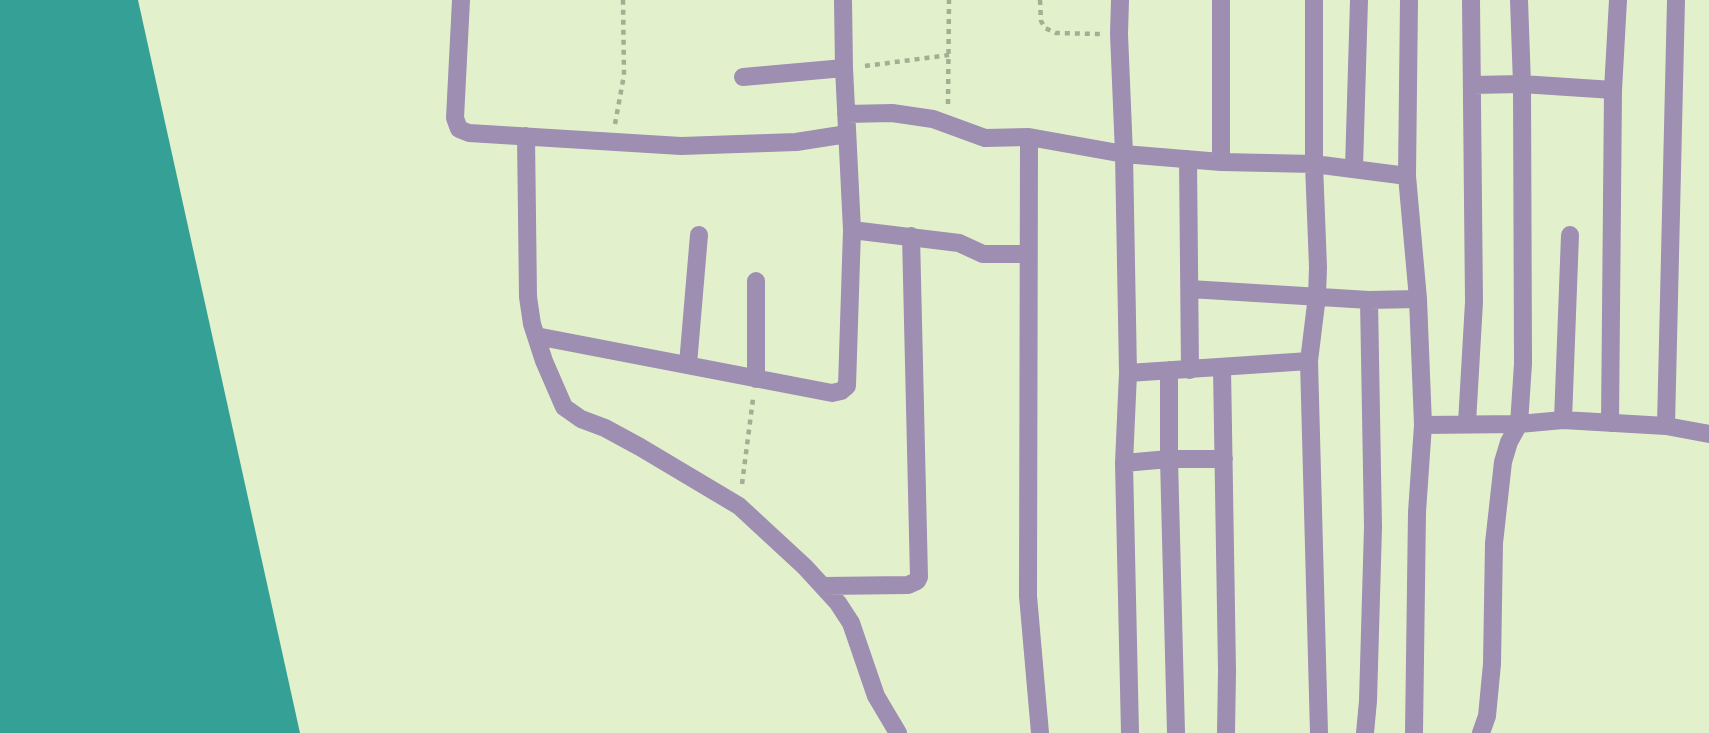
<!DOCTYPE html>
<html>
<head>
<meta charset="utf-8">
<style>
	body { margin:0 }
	canvas { display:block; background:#e2f1cc }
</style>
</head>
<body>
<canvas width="1709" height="733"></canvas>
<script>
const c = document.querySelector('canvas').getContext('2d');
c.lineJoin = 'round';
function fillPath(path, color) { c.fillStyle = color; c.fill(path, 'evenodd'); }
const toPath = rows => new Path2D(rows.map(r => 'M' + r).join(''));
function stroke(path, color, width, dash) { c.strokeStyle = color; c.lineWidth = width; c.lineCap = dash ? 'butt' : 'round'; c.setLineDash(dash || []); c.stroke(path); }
const water = toPath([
	[0,0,138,0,300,733,0,733]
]);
const path = toPath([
	[1040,0,1041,21,1045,28,1056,33,1100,34],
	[865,66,949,55],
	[948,104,949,0],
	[615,124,624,75,623,0],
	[742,484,753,399]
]);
const street = toPath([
	[461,0,455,118,459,129,469,133,681,146,796,142,847,134],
	[1120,0,1119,34,1124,154,1128,373,1124,463,1169,459,1224,459],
	[1221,0,1221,162],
	[1314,0,1314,164,1318,267,1317,296,1309,361,1319,733],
	[1409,0,1407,176,1418,299,1423,425,1417,512,1414,733],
	[743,77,844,68],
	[1472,85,1522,84,1613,90],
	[846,114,892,113,933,119,985,138,1029,137,1124,154,1221,162,1314,164,1407,176],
	[526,136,528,297,532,324,544,361,564,407,581,419,605,428,640,447,739,506,805,567,838,603,851,623,876,696,898,733],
	[1029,137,1028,596,1040,733],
	[1188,159,1190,370],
	[1354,168,1359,0],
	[852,230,959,243,983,254,1028,254],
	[756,281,756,379],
	[1190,289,1369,300,1418,299],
	[536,336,832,393,841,391,847,386,852,230,844,68,843,0],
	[688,364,699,235],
	[1222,368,1227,671,1226,733],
	[1169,370,1169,459,1176,733],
	[1128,373,1309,361],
	[1563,420,1570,235],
	[1467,423,1474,302,1471,0],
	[1610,423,1613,90,1618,0],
	[1423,425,1519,424,1563,420,1666,426,1709,434],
	[1666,426,1676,0],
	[1124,463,1130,733],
	[823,586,908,585,917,581,919,577,911,236],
	[1365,733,1368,701,1373,527,1369,300],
	[1481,733,1487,716,1492,664,1494,543,1503,462,1509,442,1519,424,1523,364,1522,84,1519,0]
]);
fillPath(water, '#35a196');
stroke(path, '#a3af92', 4.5, [5, 5]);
stroke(street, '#9e8eb1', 18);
</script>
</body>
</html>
